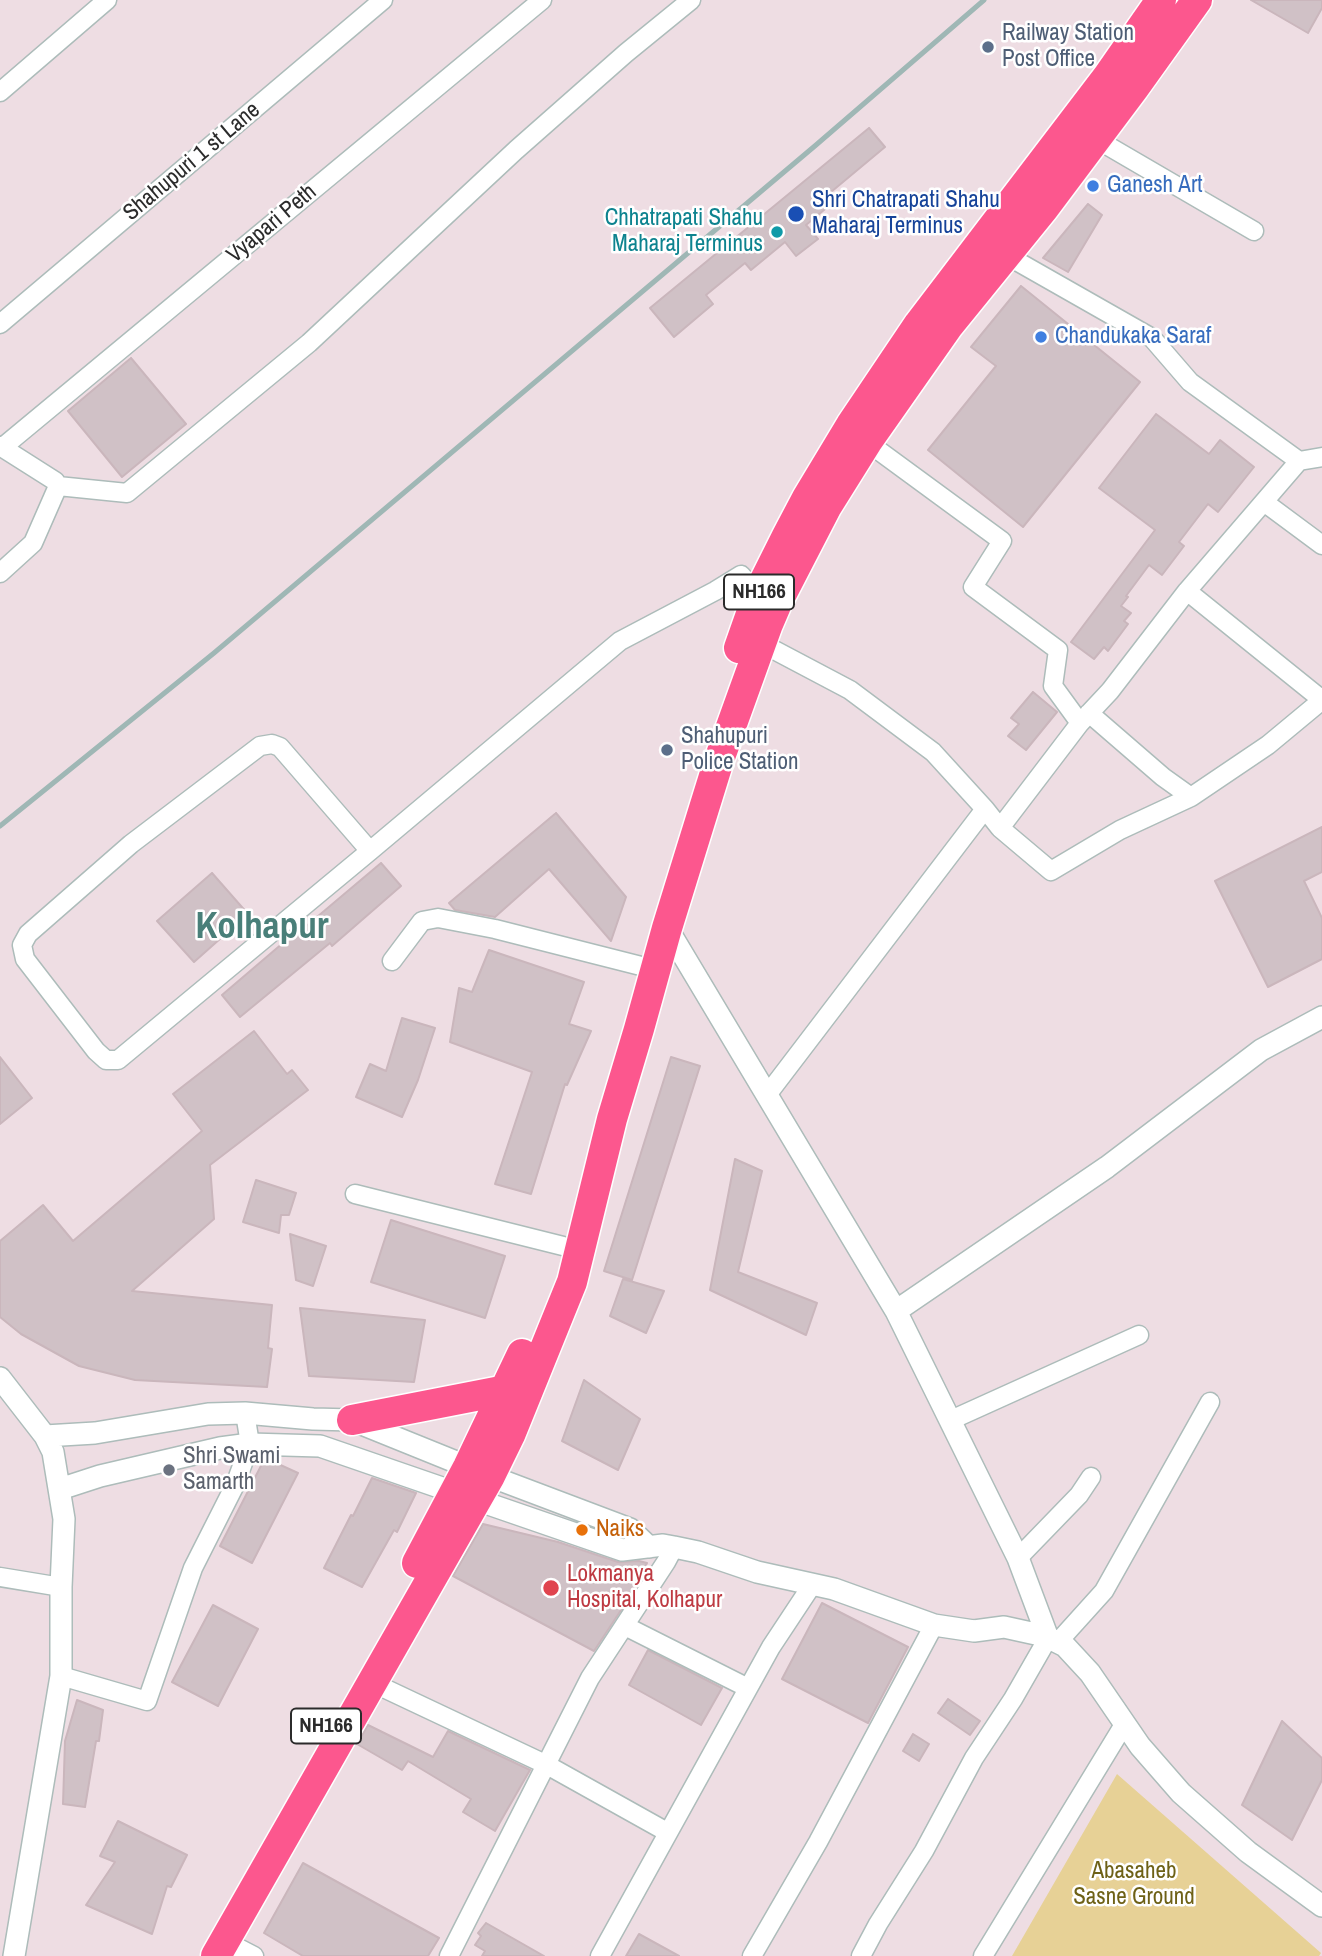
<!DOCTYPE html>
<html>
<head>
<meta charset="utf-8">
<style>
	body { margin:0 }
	canvas { display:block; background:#eedde3 }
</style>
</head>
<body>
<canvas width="1322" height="1956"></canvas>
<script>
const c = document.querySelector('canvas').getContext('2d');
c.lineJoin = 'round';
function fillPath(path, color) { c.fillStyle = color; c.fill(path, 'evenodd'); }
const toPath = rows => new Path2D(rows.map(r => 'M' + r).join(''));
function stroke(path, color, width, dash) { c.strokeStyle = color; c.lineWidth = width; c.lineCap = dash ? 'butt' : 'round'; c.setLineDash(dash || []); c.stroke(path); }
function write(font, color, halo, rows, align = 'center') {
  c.font = font + ' "Archivo Narrow",sans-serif'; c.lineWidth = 5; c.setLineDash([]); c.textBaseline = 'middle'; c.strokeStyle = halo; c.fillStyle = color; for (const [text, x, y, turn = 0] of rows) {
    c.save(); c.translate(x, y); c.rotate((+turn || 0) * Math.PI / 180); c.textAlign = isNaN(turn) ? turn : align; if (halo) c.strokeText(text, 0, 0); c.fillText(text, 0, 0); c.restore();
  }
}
const green = toPath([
	[1117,1774,1321,1953,1319,1956,1012,1956]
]);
const building = toPath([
	[1251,0,1322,0,1322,8,1308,33,1251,0],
	[869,128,885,147,831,192,837,199,806,225,818,239,796,256,785,242,751,270,745,263,706,295,713,304,674,337,650,308,869,128],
	[1088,204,1102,215,1068,272,1043,258,1088,204],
	[1021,286,1140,382,1023,527,928,450,996,366,971,347,1021,286],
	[131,358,186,424,122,477,68,411,131,358],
	[1156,414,1209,454,1220,440,1254,467,1218,512,1208,504,1179,542,1184,546,1162,575,1149,565,1126,596,1128,597,1121,606,1131,613,1124,621,1128,624,1108,651,1104,647,1094,659,1071,642,1155,530,1099,488,1156,414],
	[1033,692,1057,712,1026,750,1008,736,1019,724,1011,718,1033,692],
	[556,813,626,897,611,941,549,869,495,917,455,910,449,903,556,813],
	[1322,827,1322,872,1304,881,1322,918,1322,959,1268,987,1215,881,1322,827],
	[381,863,401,886,332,946,330,943,240,1017,222,995,297,931,298,933,381,863],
	[212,873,248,914,194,962,157,921,212,873],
	[489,950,584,982,569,1024,591,1031,567,1085,565,1084,531,1194,495,1184,532,1072,450,1042,459,988,472,992,489,950],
	[402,1018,435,1028,418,1080,402,1117,356,1097,370,1064,386,1071,402,1018],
	[254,1031,287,1074,292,1070,308,1090,210,1165,214,1219,132,1291,272,1305,268,1348,272,1349,267,1387,135,1380,79,1366,21,1334,0,1317,0,1241,43,1205,73,1241,202,1131,173,1094,254,1031],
	[0,1057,32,1098,0,1124,0,1057],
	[671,1057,700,1066,632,1280,604,1271,671,1057],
	[735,1159,762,1171,738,1272,817,1303,806,1335,710,1290,735,1159],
	[256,1180,296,1193,289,1215,281,1215,279,1233,243,1222,256,1180],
	[391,1220,505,1256,485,1318,371,1282,391,1220],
	[290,1234,326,1246,313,1286,296,1280,290,1234],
	[623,1279,664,1291,646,1333,610,1316,623,1279],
	[300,1308,425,1320,414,1382,309,1376,300,1308],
	[584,1380,640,1419,618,1470,562,1441,584,1380],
	[265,1458,298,1473,252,1563,220,1546,265,1458],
	[372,1478,416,1493,397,1532,394,1530,362,1587,324,1568,351,1515,353,1516,372,1478],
	[483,1524,558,1542,618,1562,639,1561,647,1563,627,1601,594,1651,453,1576,483,1524],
	[822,1603,908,1647,868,1723,782,1679,822,1603],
	[213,1605,258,1629,218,1706,172,1682,213,1605],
	[648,1650,722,1688,701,1725,629,1685,648,1650],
	[948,1699,980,1721,970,1735,938,1713,948,1699],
	[77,1700,103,1710,99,1741,96,1741,85,1807,63,1804,65,1741,77,1700],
	[1282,1721,1322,1758,1322,1780,1292,1840,1242,1805,1282,1721],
	[368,1725,433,1757,448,1731,530,1770,495,1831,463,1812,471,1799,408,1761,402,1770,357,1744,368,1725],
	[913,1734,929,1744,919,1761,903,1751,913,1734],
	[118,1821,187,1855,171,1887,167,1886,152,1934,86,1905,115,1862,100,1856,118,1821],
	[303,1863,439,1938,428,1956,303,1956,264,1933,303,1863],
	[486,1923,544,1956,482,1956,485,1951,475,1945,481,1936,478,1933,486,1923],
	[639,1934,679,1956,626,1956,639,1934]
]);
const minor = toPath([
	[0,92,107,0],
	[1091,136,1254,231],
	[1006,255,1152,338,1190,382,1299,461,1322,457],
	[0,324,383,0],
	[867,442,1002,541,973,587,1058,650,1053,686,1080,723],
	[0,446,55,481,58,486,33,543,0,573],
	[3,447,542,0],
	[58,486,127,493,309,343,516,150,626,53,691,0],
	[1264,502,1322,545],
	[1187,591,1321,699],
	[761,643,850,690,933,752,985,809,767,1095],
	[1089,713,1163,777,1191,797,1268,745,1315,706,1322,697],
	[985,809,1000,828,1080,723,1110,691,1187,591,1299,461],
	[1000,828,1051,871,1120,830,1191,797],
	[370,851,280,747,272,744,260,746,131,844,28,934,22,945,25,959,96,1051,106,1060,118,1060,370,851,620,641,715,591,741,575,758,594,763,597],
	[392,961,422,921,438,918,495,929,641,966],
	[355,1194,563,1246],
	[951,1420,1139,1335],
	[1018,1558,1079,1495,1091,1477],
	[0,1577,61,1587],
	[625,1626,748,1688],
	[1058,1642,1104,1591,1210,1402],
	[61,1676,147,1701,193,1568,235,1485,250,1444,245,1413],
	[371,1682,547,1765,667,1832],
	[225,1941,254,1956],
	[449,1956,590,1678,666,1562,674,1547],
	[600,1956,771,1647,812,1585],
	[752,1956,818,1842,934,1625],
	[861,1956,878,1924,924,1851,974,1758,1013,1699,1048,1638],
	[983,1956,1125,1723]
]);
const tertiary = toPath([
	[667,928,896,1311,1018,1558,1048,1638],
	[896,1311,1107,1167,1261,1050,1322,1017],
	[0,1378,45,1436,53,1452,64,1519,61,1587,61,1676,14,1956],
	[45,1436,95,1433,208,1414,245,1413,313,1419,352,1420,503,1481,630,1529,649,1547],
	[60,1489,100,1476,220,1448,250,1444,320,1446,622,1550,663,1545,674,1547,698,1552,757,1572,834,1589,934,1625,974,1631,1004,1627,1045,1636,1065,1646,1090,1673,1140,1746,1181,1793,1248,1852,1322,1906]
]);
const trunk = toPath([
	[739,648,758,594,787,536,807,498,851,425,919,324,1108,76,1161,0],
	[352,1420,506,1390],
	[417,1563,468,1467,522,1354],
	[216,1956,490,1476,510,1435,572,1282,612,1119,639,1029,667,928,719,760,768,624,777,603,827,506,867,442,949,325,1044,208,1134,88,1197,0]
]);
const rail = toPath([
	[0,826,214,653,816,145,984,0]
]);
const markers = [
	[988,47,7,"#5c6f8a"],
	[1093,186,7,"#3f7fe0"],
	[796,214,9,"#1a4fb4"],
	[777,232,7,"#0f9aa8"],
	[1041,337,7,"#3f7fe0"],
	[667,750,7,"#5c6f8a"],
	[169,1470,7,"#6b7280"],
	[582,1530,7,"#e8710a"],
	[551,1588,9,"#e0444e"]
];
const shields = [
	[759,592,70],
	[326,1726,70]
];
const shieldNames = [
	["NH166",759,592],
	["NH166",326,1726]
];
const serviceNames = [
	["Railway Station",1002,34],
	["Post Office",1002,60],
	["Shahupuri",681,737],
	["Police Station",681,763]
];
const streetNames = [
	["Shahupuri 1 st Lane",192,162,-40],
	["Vyapari Peth",272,224,-40]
];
const shopNames = [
	["Ganesh Art",1107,186],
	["Chandukaka Saraf",1055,337]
];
const transitNames = [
	["Shri Chatrapati Shahu",812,201],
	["Maharaj Terminus",812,227]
];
const cultureNames = [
	["Chhatrapati Shahu",763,219],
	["Maharaj Terminus",763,245]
];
const worshipNames = [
	["Shri Swami",183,1457],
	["Samarth",183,1483]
];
const foodNames = [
	["Naiks",596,1530]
];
const healthNames = [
	["Lokmanya",567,1575],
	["Hospital, Kolhapur",567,1601]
];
const parkNames = [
	["Abasaheb",1134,1872],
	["Sasne Ground",1134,1898]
];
const townNames = [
	["Kolhapur",262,928]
];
fillPath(green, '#e7d196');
fillPath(building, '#d0c1c6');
stroke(building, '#cab6bc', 2);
stroke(minor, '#adbcba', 21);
stroke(tertiary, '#adbcba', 24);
stroke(trunk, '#fff', 33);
stroke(minor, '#fff', 18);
stroke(tertiary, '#fff', 21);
stroke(trunk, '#fc578e', 30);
stroke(rail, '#9fb7b5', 5);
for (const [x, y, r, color] of markers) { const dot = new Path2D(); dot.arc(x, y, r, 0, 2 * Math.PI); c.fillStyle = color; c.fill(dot); stroke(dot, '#fff', 2.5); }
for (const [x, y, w] of shields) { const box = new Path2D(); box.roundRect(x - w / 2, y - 17.5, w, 35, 5); c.fillStyle = '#fff'; c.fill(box); stroke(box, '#2b2b2b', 2); }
write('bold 21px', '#2b2b2b', null, shieldNames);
write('23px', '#4e5e75', '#fff', serviceNames, 'left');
write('23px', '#2b2b2b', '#fff', streetNames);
write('23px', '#366cbe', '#fff', shopNames, 'left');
write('23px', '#164399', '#fff', transitNames, 'left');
write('23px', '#0d838f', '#fff', cultureNames, 'right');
write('23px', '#5b616d', '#fff', worshipNames, 'left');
write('23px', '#c56008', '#fff', foodNames, 'left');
write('23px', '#be3a42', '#fff', healthNames, 'left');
write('23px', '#6e6116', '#fff', parkNames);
write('bold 37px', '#497f79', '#fff', townNames);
</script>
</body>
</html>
